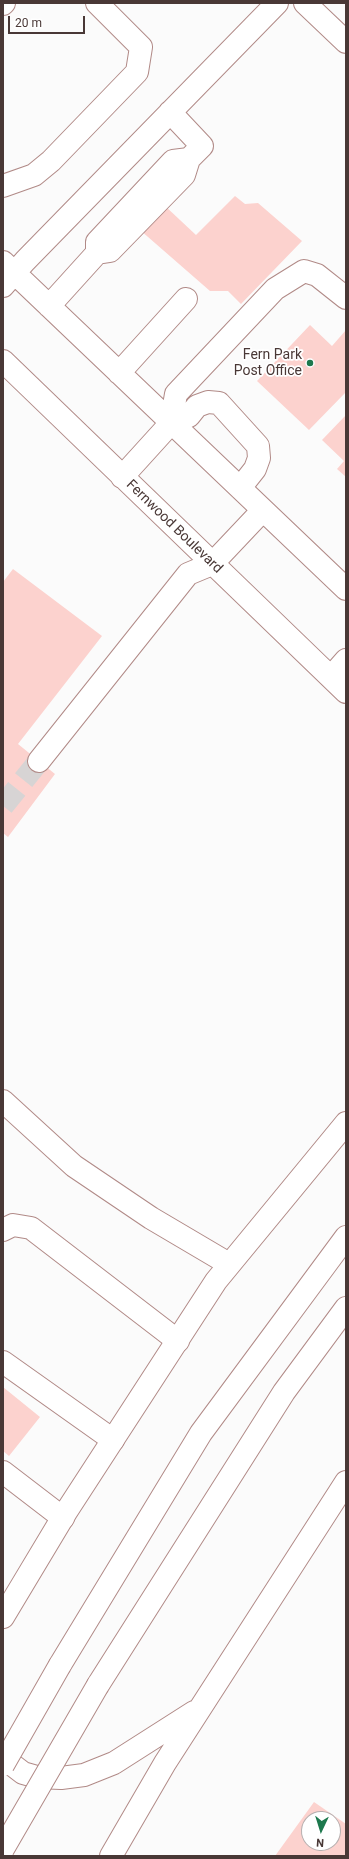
<!DOCTYPE html>
<html>
<head>
<meta charset="utf-8">
<style>
	body { margin:0 }
	#map { position:relative; width:349px; height:1859px; overflow:hidden; background:#fbfbfb; font-family:Roboto,sans-serif }
	canvas { display:block }
	.frame { position:absolute; inset:0; border:4px solid #493836; pointer-events:none }
	.north { position:absolute; left:301px; top:1811px; width:40px; height:40px; box-sizing:border-box; background:#fff; border:1px solid #b6afaf; border-radius:50%; rotate:184deg; font-size:11px; font-weight:700; line-height:16px; text-align:center; color:#493836 }
	.north::after { content:''; display:block; margin:auto; width:14px; height:18px; background:#1d784d; clip-path:polygon(50% 0,100% 100%,50% 72%,0 100%) }
	.scale { position:absolute; left:8px; top:16px; width:77px; height:18px; box-sizing:border-box; border:2px solid #493836; border-top:0; padding-left:5px; font-size:12px; line-height:14px; white-space:nowrap; color:#493836; -webkit-text-stroke:3px #fff; paint-order:stroke }
</style>
</head>
<body>
<div id="map">
<canvas width="349" height="1859"></canvas>
<div class="frame"></div>
<div class="north">N</div>
<div class="scale">20 m</div>
</div>
<script>
const c = document.querySelector('canvas').getContext('2d');
c.lineJoin = 'round';
function fillPath(path, color) { c.fillStyle = color; c.fill(path, 'evenodd'); }
const toPath = rows => new Path2D(rows.map(r => 'M' + r).join(''));
function stroke(path, color, width, dash) { c.strokeStyle = color; c.lineWidth = width; c.lineCap = dash ? 'butt' : 'round'; c.setLineDash(dash || []); c.stroke(path); }
function write(font, color, halo, rows, align = 'center') {
  c.font = font + ' Roboto,sans-serif'; c.lineWidth = 3.5; c.setLineDash([]); c.textBaseline = 'middle'; c.strokeStyle = halo; c.fillStyle = color; for (const [text, x, y, turn = 0] of rows) {
    c.save(); c.translate(x, y); c.rotate((+turn || 0) * Math.PI / 180); c.textAlign = isNaN(turn) ? turn : align; if (halo) c.strokeText(text, 0, 0); c.fillText(text, 0, 0); c.restore();
  }
}
const building = toPath([
	[235,196,245,204,258,203,302,241,241,304,228,291,210,291,140,230,164,205,196,235],
	[310,325,332,346,346,330,346,392,309,430,257,381],
	[346,415,346,477,337,469,344,461,322,440],
	[13,569,102,636,18,744,55,774,8,837,3,833,3,582],
	[3,1387,40,1417,9,1456,3,1451],
	[314,1802,346,1824,346,1856,275,1856],
	[309,1819,333,1819,333,1843,309,1843]
]);
const minorTunnel = toPath([
	[3,806,39,761]
]);
const minor = toPath([
	[305,3,346,42],
	[3,4,4,3],
	[3,186,34,175,51,161,137,72,141,47,97,3],
	[97,253,97,242,173,161,189,159],
	[3,262,346,589],
	[3,286,25,261,277,3],
	[49,306,97,253,110,251,184,175,189,159,202,146,170,112],
	[3,361,346,692],
	[119,373,186,299],
	[171,423,176,394,275,289,304,271,317,275,346,298],
	[122,477,171,423,189,416,197,406,208,402,219,403,258,446,259,458,255,469,240,488],
	[331,677,346,660],
	[39,761,188,574,212,564,263,510],
	[3,1101,74,1166,151,1218,229,1264],
	[3,1230,13,1225,31,1228,178,1341],
	[3,1362,113,1440],
	[3,1472,63,1518]
]);
const major = toPath([
	[3,1617,66,1512,216,1281,346,1123],
	[60,1665,201,1433,346,1237],
	[98,1685,284,1392,346,1308],
	[3,1755,6,1760,23,1773,37,1777,61,1778,84,1775,114,1763,194,1712],
	[111,1856,165,1763,346,1482]
]);
const majorBridge = toPath([
	[3,1765,60,1665],
	[3,1849,98,1685]
]);
const markers = [
	[310,363,4,"#1d784d"]
];
const poiNames = [
	["Fern Park",302,355],
	["Post Office",302,371]
];
const streetNames = [
	["Fernwood Boulevard",174,527,44]
];
fillPath(building, '#fcd2ce');
stroke(minorTunnel, '#d7d4d4', 22, [22, 11]);
stroke(minor, '#b18a87', 24);
stroke(major, '#b18a87', 24);
stroke(minor, '#fff', 22);
stroke(major, '#fff', 22);
stroke(majorBridge, '#b18a87', 24, []);
stroke(majorBridge, '#fff', 22);
for (const [x, y, r, color] of markers) { const dot = new Path2D(); dot.arc(x, y, r, 0, 2 * Math.PI); c.fillStyle = color; c.fill(dot); stroke(dot, '#fff', 1.5); }
write('14px', '#493836', '#fff', poiNames, 'right');
write('14px', '#493836', '#fff', streetNames);
</script>
</body>
</html>
